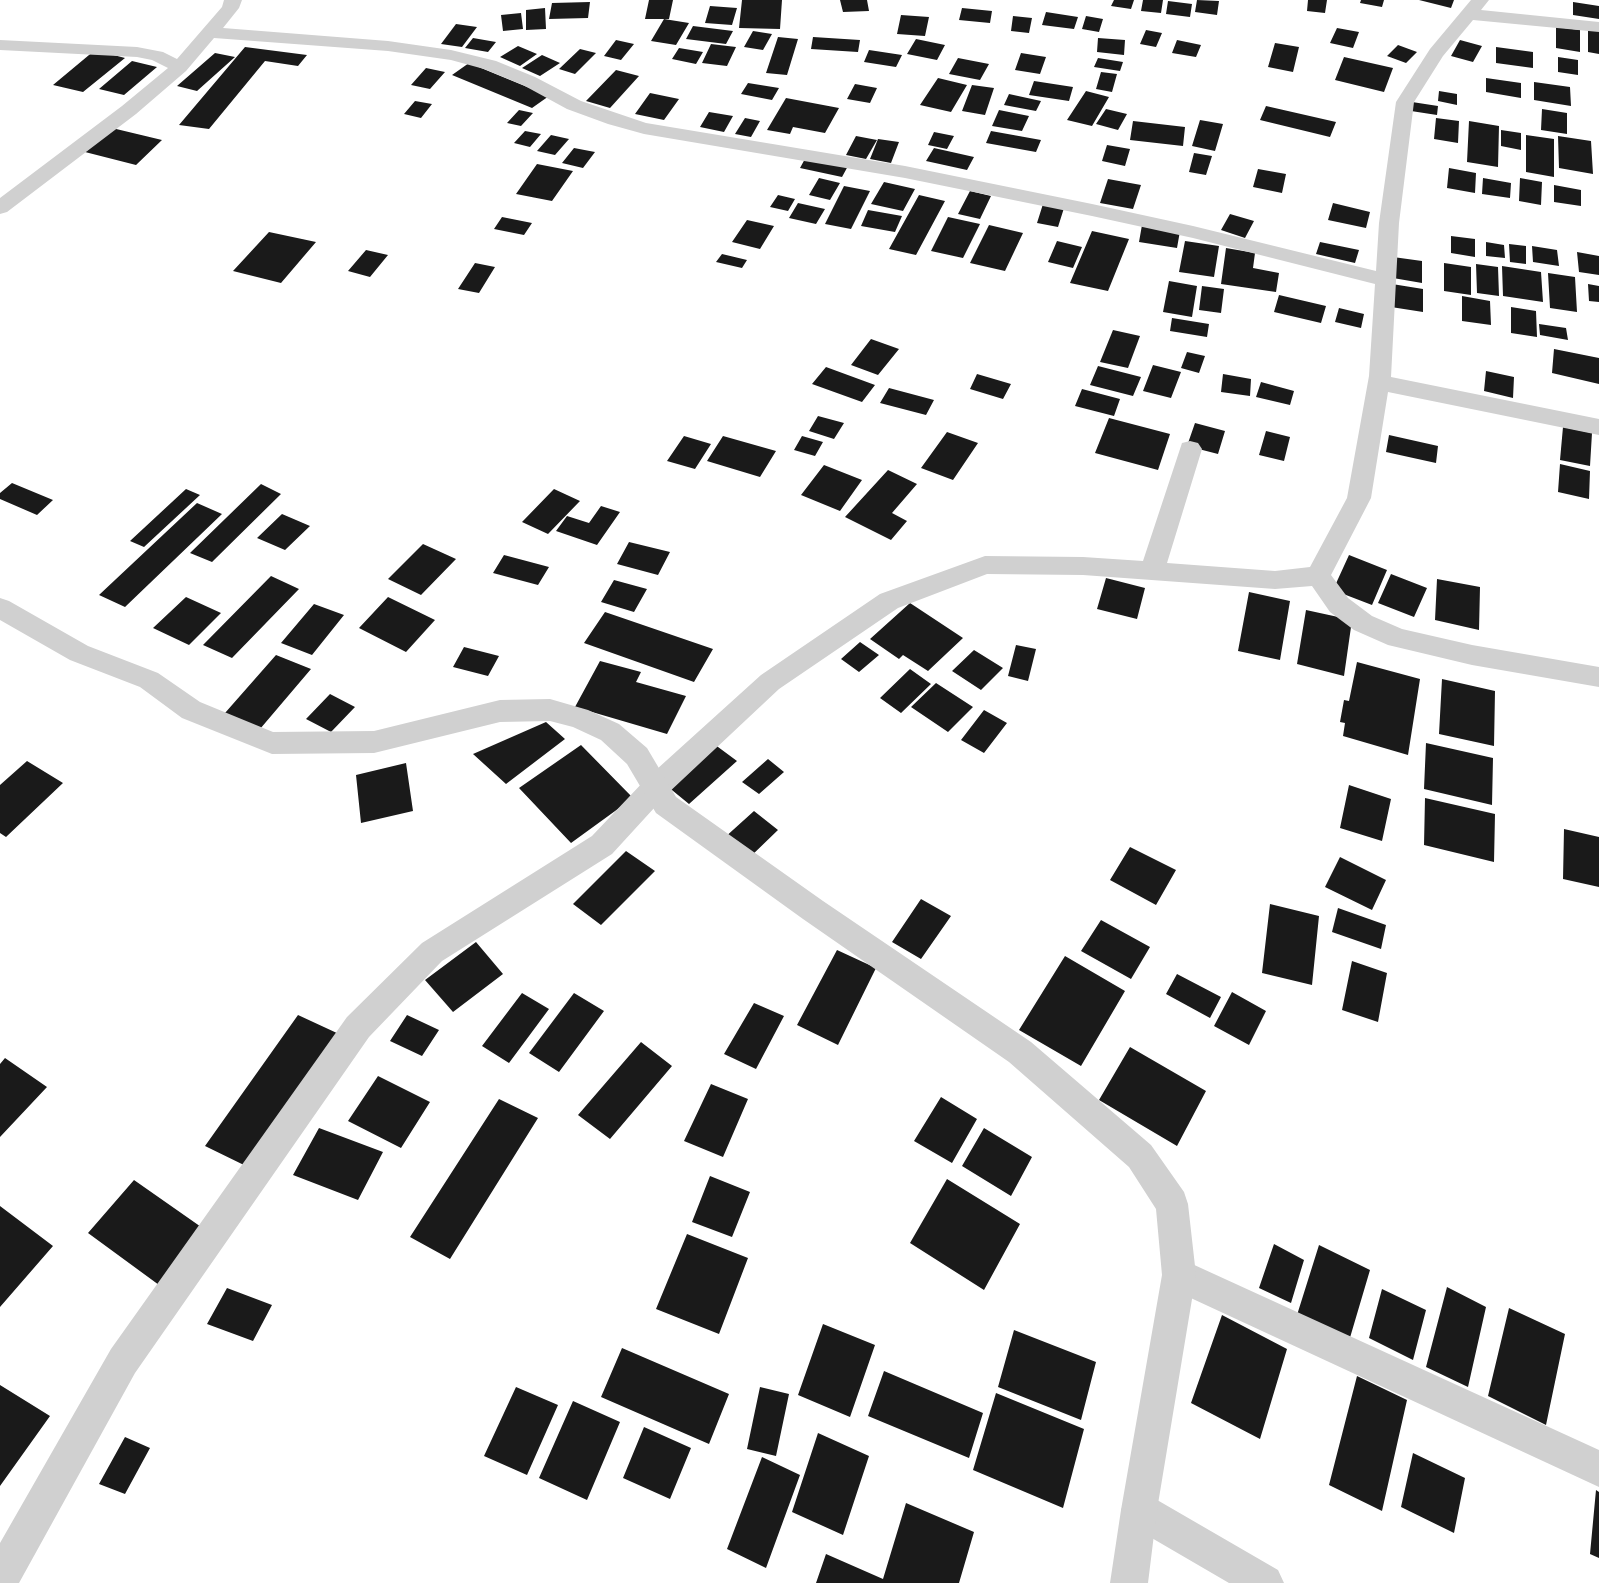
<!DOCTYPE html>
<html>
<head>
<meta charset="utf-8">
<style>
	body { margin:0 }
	canvas { display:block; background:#fff }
</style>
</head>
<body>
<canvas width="1599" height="1583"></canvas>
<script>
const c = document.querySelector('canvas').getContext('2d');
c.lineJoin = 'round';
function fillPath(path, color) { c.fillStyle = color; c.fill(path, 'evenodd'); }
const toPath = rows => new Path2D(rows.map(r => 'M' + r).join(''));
const building = toPath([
	[649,0,673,0,669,19,645,19],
	[742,0,782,0,780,29,739,28],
	[840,0,867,0,869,11,843,12],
	[1114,0,1134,0,1131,9,1111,6],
	[1143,0,1163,0,1161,13,1141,11],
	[1197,0,1219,1,1217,15,1195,12],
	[1308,0,1327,0,1325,13,1307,11],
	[1361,0,1384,0,1382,7,1360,3],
	[1419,0,1454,0,1451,8],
	[1168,1,1192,4,1190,17,1166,14],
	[590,2,588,18,549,19,552,3],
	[1573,2,1599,6,1599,19,1573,15],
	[710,6,737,8,732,25,705,23],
	[545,8,546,29,526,30,526,10],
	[962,8,992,11,990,23,959,20],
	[1046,12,1078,17,1074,29,1042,25],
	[521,13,523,29,503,31,501,15],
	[901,15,929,17,925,36,897,34],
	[1013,16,1032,18,1029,33,1011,31],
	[1086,16,1103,19,1099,32,1082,29],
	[664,19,689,23,676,45,651,41],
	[456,24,477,27,462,47,441,44],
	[693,26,733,31,726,44,686,39],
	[1556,27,1580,30,1580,52,1556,48],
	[1588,27,1599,29,1599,54,1588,52],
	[1337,28,1359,32,1353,48,1330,43],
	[1146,30,1162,33,1156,47,1140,44],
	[753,31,772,34,763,50,744,47],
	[778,37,798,39,787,75,766,73],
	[813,37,860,40,858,52,811,49],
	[473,38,496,42,488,52,465,48],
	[1098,38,1125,40,1124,55,1097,52],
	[916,39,945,45,937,60,907,54],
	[616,40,634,44,621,60,604,56],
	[1177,40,1201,45,1196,57,1172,53],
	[1460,40,1482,46,1473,62,1451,56],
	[1275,43,1299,47,1293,72,1268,67],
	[711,44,736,47,727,66,702,63],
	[1398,45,1417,52,1406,63,1387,56],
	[518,46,537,54,520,66,500,57],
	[245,47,307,55,298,66,265,61,209,129,179,125],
	[1496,47,1533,52,1533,68,1496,63],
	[679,48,703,52,696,64,672,59],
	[580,49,596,53,575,74,559,69],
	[95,50,125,58,83,92,53,85],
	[869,50,902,55,896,67,864,62],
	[215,53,235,57,197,91,177,86],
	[1021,53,1046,57,1040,74,1015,70],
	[542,55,560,63,540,76,522,68],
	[1344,57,1393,68,1384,92,1335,80],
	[1558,57,1578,60,1578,75,1558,72],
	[958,58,989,64,980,80,949,74],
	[1098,58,1123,62,1120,71,1094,67],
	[132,61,157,67,124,95,99,89],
	[469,63,549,96,532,108,452,75],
	[426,68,445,72,430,89,411,85],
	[616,70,639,76,610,108,586,101],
	[1101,72,1117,74,1112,92,1096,89],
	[938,78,967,85,951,112,920,105],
	[1486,78,1521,83,1521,98,1486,92],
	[1034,81,1073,87,1069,101,1029,95],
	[1534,82,1570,87,1571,106,1534,100],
	[748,83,779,88,772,100,741,94],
	[855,84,877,88,870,103,847,99],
	[972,85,994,88,985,115,962,111],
	[1086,91,1109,97,1092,126,1067,120],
	[1439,91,1457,94,1457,105,1438,101],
	[650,93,679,99,664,120,635,114],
	[1009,94,1041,101,1036,111,1004,105],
	[786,98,839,108,825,133,793,127,790,134,767,130],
	[415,101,432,104,421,118,404,114],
	[1412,102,1438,106,1437,115,1411,111],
	[1266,106,1336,122,1330,137,1260,120],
	[1106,109,1127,114,1118,130,1096,124],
	[1542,109,1567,113,1567,134,1541,130],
	[519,110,533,113,521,126,507,123],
	[999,110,1029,116,1022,131,992,126],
	[709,112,733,116,724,132,700,127],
	[745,118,760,121,751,137,735,134],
	[1436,118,1459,121,1458,143,1434,139],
	[1200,120,1223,124,1215,151,1192,146],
	[1133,121,1185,127,1183,146,1130,140],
	[1469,121,1499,126,1498,167,1467,162],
	[112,128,162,140,136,165,85,152],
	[1501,130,1521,133,1521,150,1501,146],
	[525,131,541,134,530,147,514,143],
	[991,131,1041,140,1036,152,986,143],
	[934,132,954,136,947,149,928,145],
	[551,135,569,139,555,155,537,151],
	[1526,135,1554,139,1554,177,1526,172],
	[856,136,877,140,866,159,846,155],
	[1558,136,1591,141,1593,174,1559,168],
	[878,139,899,142,891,163,870,159],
	[1107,145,1130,149,1125,166,1102,161],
	[574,148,595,152,583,168,562,163],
	[934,148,974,157,967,170,926,161],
	[1194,153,1212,156,1206,175,1189,172],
	[806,157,848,166,842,177,800,168],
	[537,164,573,171,552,201,516,194],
	[1449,168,1476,173,1475,193,1447,188],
	[1258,169,1286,174,1282,193,1253,187],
	[819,178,840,183,830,200,809,195],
	[1483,178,1511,183,1510,198,1482,194],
	[1520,178,1542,182,1541,205,1519,201],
	[1108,179,1141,185,1133,209,1100,203],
	[884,182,915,189,903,211,871,204],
	[1554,185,1581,190,1581,206,1554,202],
	[844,186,870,191,851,229,825,224],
	[970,191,991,196,980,219,958,214],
	[778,195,795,199,788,211,770,207],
	[919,195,945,201,916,255,889,249],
	[798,203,825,209,816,224,789,218],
	[1333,203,1370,212,1366,228,1328,220],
	[1043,204,1064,208,1058,227,1037,223],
	[868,210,902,216,895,232,861,226],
	[1230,214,1254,221,1245,238,1221,230],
	[502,217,532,223,524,235,494,229],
	[948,217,980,224,963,258,931,251],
	[747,220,774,226,760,249,732,242],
	[989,225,1023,233,1005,271,970,263],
	[1142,225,1180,231,1177,248,1139,242],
	[1092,231,1129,239,1108,291,1070,283],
	[269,232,316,242,281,283,233,271],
	[1451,236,1475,239,1475,257,1451,253],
	[1057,241,1082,247,1073,268,1048,262],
	[1185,241,1219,246,1214,277,1179,272],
	[1320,242,1359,250,1355,263,1316,254],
	[1486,242,1504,245,1505,258,1486,256],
	[1509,244,1526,246,1526,264,1510,262],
	[1532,246,1557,250,1559,266,1533,262],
	[1226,248,1255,253,1253,268,1279,273,1276,292,1221,284],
	[366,250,388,255,370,277,348,271],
	[1577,252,1599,256,1599,275,1579,272],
	[722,254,747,260,742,268,716,262],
	[1393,257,1422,261,1422,283,1393,278],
	[475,263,495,267,479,293,458,289],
	[1444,263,1471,267,1471,295,1444,291],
	[1476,264,1498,267,1499,296,1477,293],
	[1502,266,1541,272,1543,302,1503,296],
	[1548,273,1575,277,1577,312,1550,308],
	[1169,281,1197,286,1192,317,1163,312],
	[1392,284,1423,289,1423,312,1391,307],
	[1588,284,1599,286,1599,302,1589,301],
	[1202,286,1224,289,1221,313,1199,310],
	[1279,295,1326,306,1321,323,1274,312],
	[1462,296,1490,301,1491,325,1462,321],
	[1511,307,1536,311,1537,337,1511,333],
	[1339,308,1364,314,1361,328,1335,322],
	[1172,318,1209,324,1207,337,1170,331],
	[1539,324,1566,328,1568,340,1540,335],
	[1113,330,1140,336,1128,368,1100,362],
	[871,339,899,349,878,375,851,365],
	[1554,349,1599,358,1599,384,1552,373],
	[1187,352,1205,356,1199,373,1181,368],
	[1153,365,1181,372,1171,398,1143,391],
	[1098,366,1141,377,1133,396,1090,385],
	[826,367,875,385,862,402,812,384],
	[1486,371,1514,377,1513,398,1484,391],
	[977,374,1011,384,1003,399,970,389],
	[1223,374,1251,379,1250,396,1221,392],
	[1261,382,1294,391,1290,405,1256,397],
	[889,388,934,400,926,415,880,403],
	[1082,389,1120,399,1114,416,1075,406],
	[818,416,844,423,834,439,809,431],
	[1109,418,1170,434,1158,470,1095,453],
	[1195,423,1225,431,1218,454,1187,446],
	[1563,427,1592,433,1590,466,1560,460],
	[1266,431,1290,437,1284,461,1259,455],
	[947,432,978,443,953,480,921,468],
	[1389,435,1438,446,1436,463,1386,452],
	[684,436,711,444,695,469,667,461],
	[723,436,776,451,760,477,707,461],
	[802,436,823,442,815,456,794,450],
	[1560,464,1590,471,1589,499,1558,492],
	[824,465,862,480,840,511,801,495],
	[888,470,917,484,892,513,907,521,891,540,845,517],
	[12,483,53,500,37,515,0,499,0,493],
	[261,484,281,494,212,562,190,553],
	[186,489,200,495,144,547,130,541],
	[554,489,580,501,548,534,522,522],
	[197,503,222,514,125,607,99,595],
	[601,506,620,512,597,545,556,531,567,516,589,523],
	[282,514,310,526,285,550,257,538],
	[629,542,670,552,658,575,617,564],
	[423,544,456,559,421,595,388,579],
	[504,555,549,567,538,585,493,573],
	[1349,555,1387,570,1372,605,1333,590],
	[1391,574,1427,588,1414,617,1378,603],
	[271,576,299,589,232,658,203,645],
	[1106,578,1145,588,1137,619,1097,609],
	[1437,579,1480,587,1479,630,1435,620],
	[614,580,647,589,634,612,601,602],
	[1249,592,1290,601,1280,660,1238,651],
	[186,597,221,613,189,645,153,628],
	[388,597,435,620,406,652,359,628],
	[910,603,963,638,928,671,903,655,899,659,870,639],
	[314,604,344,615,312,655,281,643],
	[1306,610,1352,620,1344,676,1297,664],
	[605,612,713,649,694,682,584,643],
	[860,642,879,655,859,672,841,659],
	[1016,645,1036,649,1028,681,1008,676],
	[464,647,499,656,488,676,453,667],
	[974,650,1003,668,981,690,952,671],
	[276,655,311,669,260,729,225,713],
	[600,661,641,672,636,682,686,696,667,734,575,707],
	[1357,662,1420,679,1408,755,1343,736,1345,723,1340,722,1344,700,1349,701],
	[910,669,931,684,901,713,880,698],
	[1442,679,1495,691,1494,746,1439,734],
	[936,683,973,707,948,732,911,707],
	[330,694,355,707,331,732,306,719],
	[984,710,1007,723,984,753,961,740],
	[546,722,565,739,506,784,473,754],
	[1426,743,1493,758,1492,805,1424,789],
	[714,744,737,761,689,804,667,786],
	[581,745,633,798,571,843,519,788],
	[768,759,784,772,759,794,742,782],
	[27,761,63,783,6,837,0,833,0,785],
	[406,763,413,811,361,823,356,775],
	[1349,785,1391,799,1382,841,1340,828],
	[1425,798,1495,814,1494,862,1424,845],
	[754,811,778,830,748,859,723,839],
	[1564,829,1599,837,1599,887,1563,879],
	[1130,847,1176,870,1156,905,1110,880],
	[626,851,655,871,601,925,573,904],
	[1340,857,1386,880,1372,910,1325,887],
	[921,899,951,916,921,959,892,942],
	[1270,904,1319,916,1312,985,1262,973],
	[1338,908,1386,925,1381,949,1332,932],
	[1101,920,1150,947,1131,979,1081,951],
	[476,942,503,974,453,1012,425,980],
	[837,950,876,968,838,1045,797,1025],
	[1065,956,1125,991,1081,1066,1019,1030],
	[1352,961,1387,973,1378,1022,1342,1010],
	[1177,974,1221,997,1210,1018,1166,994],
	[1232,992,1266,1011,1249,1045,1214,1026],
	[522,993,549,1009,509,1063,482,1046],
	[574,993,604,1011,559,1072,529,1053],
	[754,1003,784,1016,756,1069,724,1054],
	[298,1015,339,1034,248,1167,205,1146],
	[407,1015,439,1030,422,1056,390,1041],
	[641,1042,672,1066,610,1139,578,1115],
	[1130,1047,1206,1091,1177,1146,1099,1100],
	[5,1058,47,1087,0,1137,0,1064],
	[378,1076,430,1102,401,1148,348,1121],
	[711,1084,748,1099,723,1157,684,1141],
	[941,1097,977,1119,952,1163,914,1141],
	[499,1099,538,1118,450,1259,410,1237],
	[319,1128,383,1152,358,1200,293,1175],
	[984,1128,1032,1157,1011,1196,962,1166],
	[710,1176,750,1192,732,1237,692,1222],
	[947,1179,1020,1224,984,1290,910,1243],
	[134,1180,204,1229,159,1285,88,1233],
	[0,1206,53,1246,0,1307],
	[687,1234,748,1258,719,1334,656,1309],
	[1274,1244,1304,1260,1291,1303,1259,1288],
	[1319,1245,1370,1270,1349,1341,1297,1315],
	[1447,1287,1486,1307,1468,1387,1426,1367],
	[227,1288,272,1305,253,1341,207,1324],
	[1382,1289,1426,1310,1413,1360,1369,1338],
	[1509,1308,1565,1334,1546,1425,1488,1396],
	[1222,1315,1287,1349,1260,1439,1191,1403],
	[823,1324,875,1345,850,1417,798,1395],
	[1014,1330,1096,1362,1081,1420,998,1387],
	[622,1348,729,1394,709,1444,601,1397],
	[884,1371,983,1413,969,1458,868,1416],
	[1357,1376,1407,1400,1382,1511,1329,1485],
	[0,1385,50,1416,0,1486],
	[516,1387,558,1405,527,1475,484,1456],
	[760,1387,789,1394,776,1456,747,1449],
	[996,1393,1084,1429,1063,1508,973,1470],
	[573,1401,620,1422,587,1500,539,1478],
	[644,1427,691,1448,670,1499,623,1478],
	[818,1433,869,1456,843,1535,792,1512],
	[125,1437,150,1448,125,1494,99,1484],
	[1413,1453,1465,1478,1454,1533,1401,1507],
	[762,1457,800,1475,766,1568,727,1549],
	[1596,1490,1599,1492,1599,1558,1590,1554],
	[906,1503,974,1532,959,1583,816,1583,826,1554,883,1579]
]);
const minor = toPath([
	[224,0,242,0,239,8,223,28,388,41,451,50,496,61,535,77,581,101,646,123,905,166,1092,204,1193,226,1376,271,1379,223,1396,102,1430,49,1471,0,1489,0,1481,10,1599,22,1599,32,1473,20,1443,56,1414,102,1399,223,1391,377,1599,419,1599,435,1388,392,1371,498,1331,575,1348,598,1372,616,1402,629,1472,645,1599,667,1599,687,1472,665,1388,645,1354,630,1330,612,1312,586,1275,589,1083,575,987,574,898,608,779,689,666,795,612,854,442,961,369,1037,135,1373,19,1583,0,1583,0,1543,111,1349,347,1017,422,943,592,836,646,779,761,675,880,594,985,556,1083,557,1143,561,1182,443,1190,441,1198,443,1202,449,1167,563,1275,571,1310,567,1347,498,1369,376,1375,284,1193,238,1092,216,905,178,644,134,608,124,567,109,523,85,484,69,451,60,388,51,214,38,186,71,136,114,7,212,0,214,0,198,122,106,168,68,152,60,137,57,0,50,0,40,137,47,163,52,177,59,222,7,224,0],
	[1179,1258,1599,1450,1599,1487,1167,1287,1162,1275,1167,1263,1179,1258],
	[1139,1492,1152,1497,1278,1570,1284,1583,1229,1583,1126,1523,1121,1510,1126,1497,1139,1492]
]);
const tertiary = toPath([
	[0,598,9,601,88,646,158,673,200,702,273,732,374,731,500,700,550,699,588,710,619,724,647,748,676,797,823,901,1031,1042,1151,1145,1184,1192,1188,1204,1196,1275,1157,1510,1148,1583,1110,1583,1121,1510,1162,1275,1156,1209,1129,1167,1009,1062,803,919,656,813,627,764,601,740,573,727,550,721,500,722,374,753,272,754,182,718,140,687,70,660,0,620,0,598]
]);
fillPath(building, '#1a1a1a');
fillPath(minor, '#d0d0d0');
fillPath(tertiary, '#d0d0d0');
</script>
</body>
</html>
